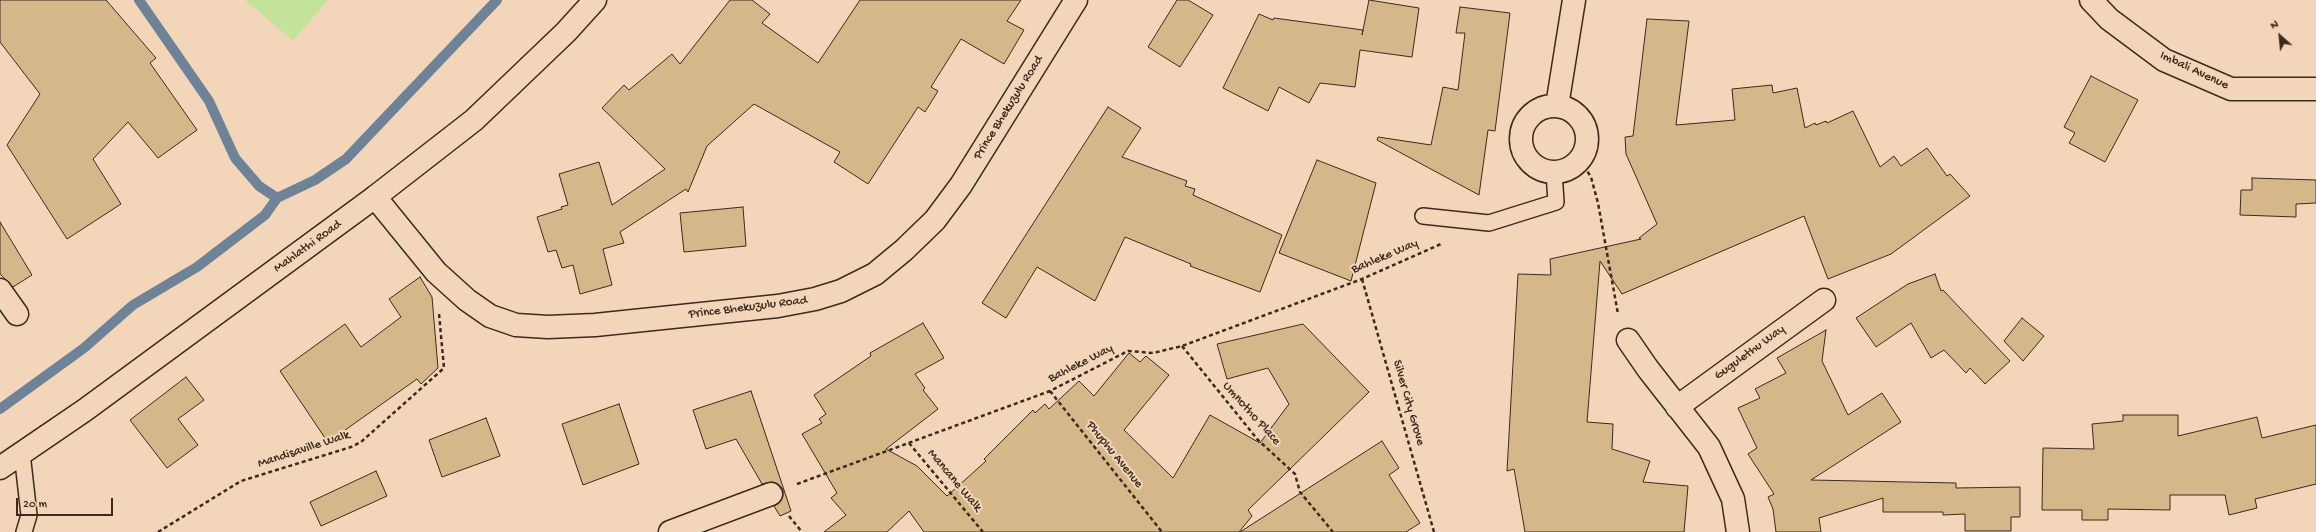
<!DOCTYPE html>
<html>
<head>
<meta charset="utf-8">
<style>
	body { margin:0 }
	#map { position:relative; width:2316px; height:532px; overflow:hidden; background:#f3d6b9; font-family:"Gochi Hand",sans-serif }
	canvas { display:block }
	.north { position:absolute; left:2260px; top:16px; width:40px; height:40px; -webkit-text-stroke:3px #f3d6b9; paint-order:stroke; rotate:333deg; font-size:11px; font-weight:700; line-height:16px; text-align:center; color:#3b2a1e }
	.north::after { content:''; display:block; margin:auto; width:14px; height:18px; background:#3b2a1e; clip-path:polygon(50% 0,100% 100%,50% 72%,0 100%) }
	.scale { position:absolute; left:16px; top:498px; width:97px; height:18px; box-sizing:border-box; border:2px solid #3b2a1e; border-top:0; padding-left:5px; font-size:12px; line-height:14px; white-space:nowrap; color:#3b2a1e; -webkit-text-stroke:3px #f3d6b9; paint-order:stroke }
</style>
</head>
<body>
<div id="map">
<canvas width="2316" height="532"></canvas>
<div class="north">N</div>
<div class="scale">20 m</div>
</div>
<script>
const c = document.querySelector('canvas').getContext('2d');
c.lineJoin = 'round';
function fillPath(path, color) { c.fillStyle = color; c.fill(path, 'evenodd'); }
const toPath = rows => new Path2D(rows.map(r => 'M' + r).join(''));
function stroke(path, color, width, dash) { c.strokeStyle = color; c.lineWidth = width; c.lineCap = dash ? 'butt' : 'round'; c.setLineDash(dash || []); c.stroke(path); }
function write(font, color, halo, rows, align = 'center') {
  c.font = font + ' "Gochi Hand",sans-serif'; c.lineWidth = 4; c.setLineDash([]); c.textBaseline = 'middle'; c.strokeStyle = halo; c.fillStyle = color; for (const [text, x, y, turn = 0] of rows) {
    c.save(); c.translate(x, y); c.rotate((+turn || 0) * Math.PI / 180); c.textAlign = isNaN(turn) ? turn : align; if (halo) c.strokeText(text, 0, 0); c.fillText(text, 0, 0); c.restore();
  }
}
const green = toPath([
	[245,0,328,0,293,41]
]);
const stream = toPath([
	[139,0,209,101,235,158,259,186,277,198],
	[0,409,84,348,133,305,197,267,265,215,277,198,315,180,346,159,497,0]
]);
const building = toPath([
	[0,0,106,0,156,58,150,63,197,130,158,158,128,122,93,159,121,204,67,239,7,145,40,94,0,42,0,0],
	[730,0,752,0,770,14,762,23,818,63,860,0,1021,0,1007,21,1024,30,1004,64,961,39,931,87,938,91,925,112,918,107,868,184,834,162,840,152,754,104,707,146,688,192,686,189,620,232,624,243,603,249,612,285,580,294,573,265,562,268,556,250,548,252,537,217,562,209,561,207,568,205,559,174,599,162,612,205,665,169,602,108,624,85,629,90,672,54,680,64,730,0],
	[1177,0,1188,0,1213,15,1180,67,1148,47,1177,0],
	[1369,0,1419,8,1412,57,1360,50,1355,87,1320,83,1309,103,1279,87,1268,111,1223,88,1259,14,1273,20,1274,18,1363,30,1362,35,1369,0],
	[1460,7,1510,13,1495,131,1488,130,1479,195,1377,140,1378,137,1431,145,1443,87,1458,90,1465,33,1456,33,1460,7],
	[1647,19,1689,21,1676,125,1735,120,1732,89,1772,85,1773,93,1797,88,1805,128,1815,123,1816,125,1826,121,1827,123,1853,111,1880,167,1894,156,1901,166,1927,148,1947,176,1950,174,1970,196,1891,254,1828,279,1804,216,1622,294,1600,261,1587,422,1613,424,1612,449,1650,461,1643,482,1688,486,1684,532,1525,532,1514,469,1507,471,1518,274,1551,275,1550,259,1641,239,1639,238,1657,224,1626,154,1625,137,1633,136,1647,19],
	[2091,76,2138,100,2105,162,2069,143,2075,133,2064,127,2091,76],
	[1108,107,1141,128,1122,157,1187,181,1185,186,1195,189,1193,195,1282,235,1260,292,1190,266,1191,264,1125,237,1095,301,1037,267,1006,318,982,303,1108,107],
	[1317,160,1376,183,1351,281,1279,253,1317,160],
	[2252,178,2316,180,2316,203,2296,204,2296,217,2240,215,2241,190,2252,190,2252,178],
	[743,207,746,246,684,252,680,213,743,207],
	[0,222,32,275,13,287,0,274,0,222],
	[1935,274,1941,291,1943,290,2010,361,1985,384,1970,368,1966,373,1944,350,1931,358,1911,323,1876,347,1856,318,1908,284,1935,274],
	[420,277,432,297,438,368,421,384,417,379,341,433,327,441,280,371,345,324,361,347,401,317,389,299,420,277],
	[2022,318,2044,336,2023,361,2004,341,2022,318],
	[923,323,944,358,915,374,925,388,923,390,938,409,886,449,917,466,947,496,986,461,984,459,1033,410,1035,413,1045,404,1049,409,1079,381,1094,396,1129,353,1140,362,1146,356,1169,375,1124,430,1173,478,1210,415,1260,443,1289,404,1268,368,1227,379,1217,344,1303,324,1369,392,1248,510,1252,516,1239,532,924,532,909,511,887,532,824,532,846,515,831,498,837,493,802,434,822,423,819,419,826,414,814,395,871,356,870,353,923,323],
	[1826,330,1822,361,1848,415,1882,393,1901,422,1811,480,1956,483,1956,488,2020,487,2020,517,2011,517,2011,531,1965,531,1965,514,1943,515,1943,512,1883,512,1883,498,1819,518,1821,532,1776,532,1773,509,1768,497,1774,494,1748,454,1757,448,1738,408,1760,398,1755,389,1786,373,1777,358,1826,330],
	[186,377,204,400,178,419,198,445,167,468,130,420,186,377],
	[751,391,791,511,780,516,774,506,780,502,783,496,783,490,779,485,773,482,762,484,736,439,706,449,693,410,751,391],
	[619,404,639,464,583,485,562,424,619,404],
	[2123,415,2178,415,2178,436,2257,417,2262,438,2316,425,2316,484,2255,499,2257,508,2229,515,2225,495,2170,495,2170,510,2108,509,2108,520,2082,520,2082,510,2042,510,2043,448,2094,449,2092,424,2123,421,2123,415],
	[486,418,500,456,442,477,429,440,486,418],
	[1382,441,1399,468,1389,475,1420,523,1406,532,1240,532,1382,441],
	[376,471,387,496,321,526,310,502,376,471]
]);
const path = toPath([
	[1580,160,1591,177,1598,203,1618,314],
	[1362,279,1434,532],
	[1182,346,1258,440,1295,474,1300,492,1333,532],
	[1050,391,1162,532],
	[909,443,983,532],
	[797,484,1050,391,1128,351,1153,353,1182,346,1362,279,1441,244],
	[789,516,802,532],
	[158,532,241,481,351,447,361,442,444,368,439,314]
]);
const service = toPath([
	[1423,216,1489,223,1556,202,1554,172],
	[22,453,29,515,24,532]
]);
const minor = toPath([
	[2091,0,2109,19,2164,60,2231,89,2316,89],
	[1557,106,1574,0],
	'1521 139a33 33 0 1 1 66 0a33 33 0 1 1-66 0Z',
	[375,197,436,272,467,300,490,316,516,325,548,327,595,325,778,306,815,299,841,291,875,274,904,250,935,220,961,185,1076,0],
	[0,290,17,314],
	[1628,340,1648,369,1709,447,1733,499,1738,532],
	[1677,407,1824,300],
	[670,532,771,494]
]);
const tertiary = toPath([
	[0,468,85,410,375,197,474,120,566,32,595,0]
]);
const streetNames = [
	["Imbali Avenue",2194,71,25],
	["Prince Bhekuzulu Road",1009,108,-58],
	["Mahlathi Road",308,247,-36],
	["Bahleke Way",1385,257,-23],
	["Prince Bhekuzulu Road",748,308,-7],
	["Gugulethu Way",1750,353,-36],
	["Bahleke Way",1081,364,-27],
	["Silver City Grove",1408,403,74],
	["Umnotho Place",1251,414,48],
	["Mandisaville Walk",304,450,-18],
	["Phuphu Avenue",1114,455,51],
	["Mancane Walk",954,481,50]
];
fillPath(green, '#c3e39b');
stroke(stream, '#6e8298', 10);
fillPath(building, '#d6b789');
stroke(building, '#3b2a1e', 1);
stroke(service, '#3b2a1e', 18);
stroke(minor, '#3b2a1e', 25);
stroke(tertiary, '#3b2a1e', 25);
stroke(path, '#3b2a1e', 2.5, [4, 3]);
stroke(service, '#f3d6b9', 15);
stroke(minor, '#f3d6b9', 22);
stroke(tertiary, '#f3d6b9', 22);
write('13px', '#3b2a1e', '#f3d6b9', streetNames);
</script>
</body>
</html>
